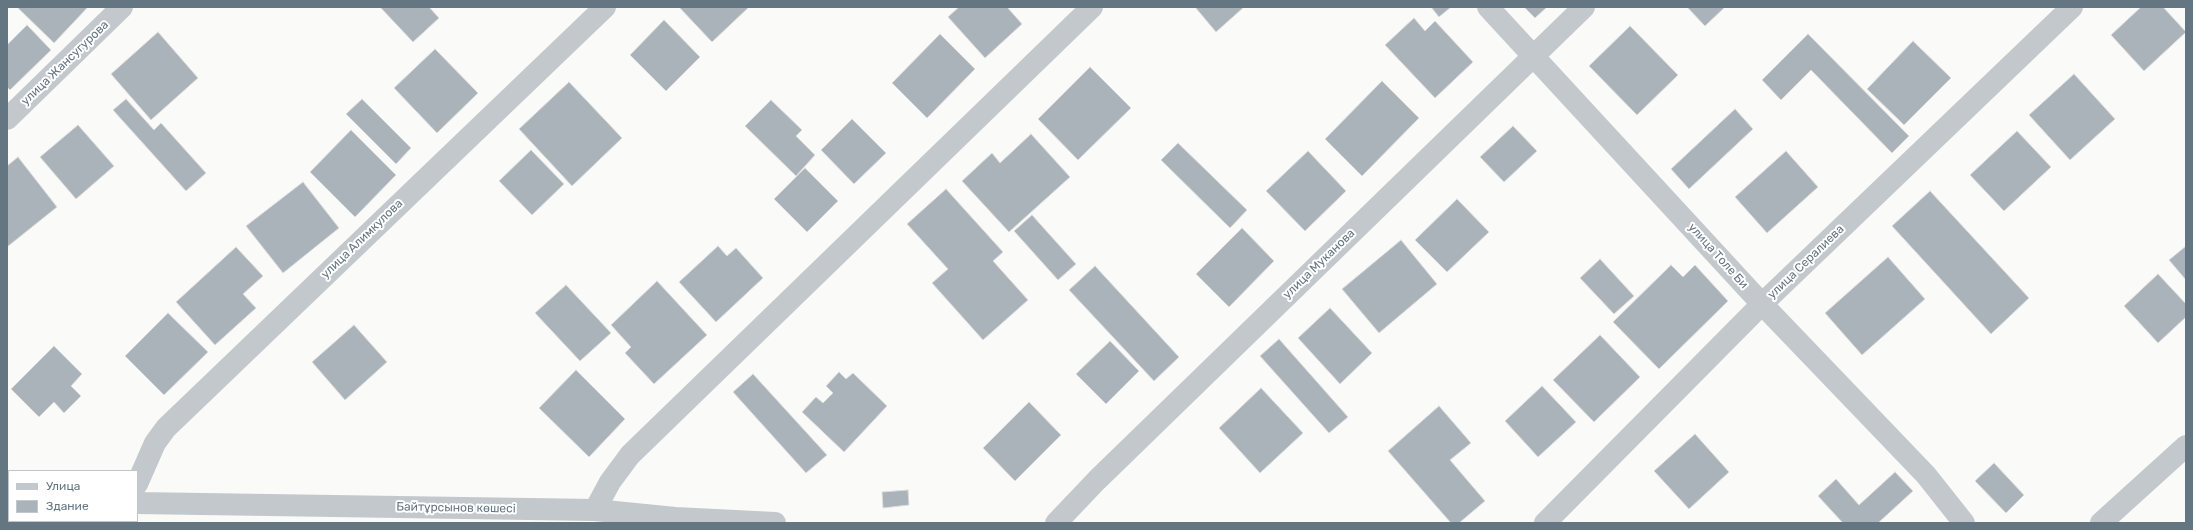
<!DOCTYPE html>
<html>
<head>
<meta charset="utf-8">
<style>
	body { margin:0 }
	#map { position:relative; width:2193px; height:530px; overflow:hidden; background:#fafaf8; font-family:Rubik,sans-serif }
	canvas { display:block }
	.frame { position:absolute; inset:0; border:8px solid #657683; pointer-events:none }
	.legend { position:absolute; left:8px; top:470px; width:130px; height:52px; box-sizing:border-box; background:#fff; border:1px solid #c1c8cd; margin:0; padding:5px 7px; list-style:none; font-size:12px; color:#657683 }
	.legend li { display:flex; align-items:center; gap:8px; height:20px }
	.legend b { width:20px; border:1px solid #c1c8cd }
</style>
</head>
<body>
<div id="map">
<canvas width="2193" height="530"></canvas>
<div class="frame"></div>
<ul class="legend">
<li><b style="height:5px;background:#c3c8cc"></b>Улица</li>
<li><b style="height:11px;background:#aab3b9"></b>Здание</li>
</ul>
</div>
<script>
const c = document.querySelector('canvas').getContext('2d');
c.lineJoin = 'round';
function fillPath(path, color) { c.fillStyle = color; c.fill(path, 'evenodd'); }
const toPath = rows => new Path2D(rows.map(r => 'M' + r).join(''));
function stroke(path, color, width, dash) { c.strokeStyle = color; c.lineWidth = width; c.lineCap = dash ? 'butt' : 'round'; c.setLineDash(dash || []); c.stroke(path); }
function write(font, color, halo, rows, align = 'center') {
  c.font = font + ' Rubik,sans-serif'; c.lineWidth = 4; c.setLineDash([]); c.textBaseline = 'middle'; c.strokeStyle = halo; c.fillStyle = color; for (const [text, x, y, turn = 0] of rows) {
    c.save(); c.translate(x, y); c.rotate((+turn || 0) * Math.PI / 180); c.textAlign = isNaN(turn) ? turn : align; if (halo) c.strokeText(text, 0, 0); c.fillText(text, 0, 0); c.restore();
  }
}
const building = toPath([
	[17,7,88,7,54,43,17,7],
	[380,7,429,7,439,18,413,42,380,7],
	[679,7,749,7,712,42,679,7],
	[959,7,1007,7,1022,24,985,58,948,17,959,7],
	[1195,7,1244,7,1216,32,1195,7],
	[1431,7,1451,7,1439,17,1431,7],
	[1524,7,1547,7,1535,18,1524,7],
	[1687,7,1725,7,1705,26,1687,7],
	[2141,7,2163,7,2186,32,2144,71,2111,35,2141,7],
	[1414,18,1425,31,1435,21,1473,62,1435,98,1385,45,1414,18],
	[664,20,700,57,666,91,630,55,664,20],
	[27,25,51,50,10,90,7,87,7,45,27,25],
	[1630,26,1678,75,1637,115,1589,66,1630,26],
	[158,32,198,78,151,120,111,74,158,32],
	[940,34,975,69,927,118,892,83,940,34],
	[1808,34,1909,136,1892,153,1811,70,1781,100,1762,80,1808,34],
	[1913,41,1951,78,1904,125,1867,89,1913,41],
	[435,49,478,93,437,133,394,88,435,49],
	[1090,67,1131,108,1078,160,1038,119,1090,67],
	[2074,74,2115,119,2070,160,2029,115,2074,74],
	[1382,81,1419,118,1362,176,1325,139,1382,81],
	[569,82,622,138,572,186,519,129,569,82],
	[126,99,154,130,161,123,206,173,186,191,113,110,126,99],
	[362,99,411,148,396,164,346,114,362,99],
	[771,100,802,130,796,136,815,155,796,176,745,126,771,100],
	[1735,109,1753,129,1689,189,1671,169,1735,109],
	[852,119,886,153,854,184,821,150,852,119],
	[78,125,114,166,76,199,40,157,78,125],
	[1513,126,1537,151,1504,182,1480,157,1513,126],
	[351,130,396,175,355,217,310,172,351,130],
	[2017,131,2051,167,2004,211,1970,175,2017,131],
	[1031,134,1070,177,1009,232,962,181,992,153,1000,163,1031,134],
	[1178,143,1247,210,1230,228,1161,160,1178,143],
	[531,150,564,184,532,215,499,181,531,150],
	[1308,151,1346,191,1305,231,1266,191,1308,151],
	[1786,151,1818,187,1767,233,1735,197,1786,151],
	[18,157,57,207,7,247,7,166,18,157],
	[805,168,838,201,807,232,774,199,805,168],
	[303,182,339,228,283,273,246,226,303,182],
	[946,189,1003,252,993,261,1028,300,983,340,932,283,948,269,907,224,946,189],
	[1930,191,2029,298,1991,334,1892,226,1930,191],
	[1457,199,1489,232,1447,272,1415,240,1457,199],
	[1032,215,1076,264,1058,280,1014,231,1032,215],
	[1242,228,1274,261,1229,307,1196,274,1242,228],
	[1401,240,1437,284,1379,333,1342,289,1401,240],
	[718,246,727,256,736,248,763,278,716,322,679,282,718,246],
	[2186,246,2186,280,2169,260,2186,246],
	[236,247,263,276,243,294,256,308,215,345,176,302,236,247],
	[1888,257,1925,299,1862,355,1825,313,1888,257],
	[1600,259,1634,296,1614,314,1580,278,1600,259],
	[1671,265,1683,277,1695,265,1728,301,1659,369,1613,322,1671,265],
	[1095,266,1179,357,1154,381,1069,290,1095,266],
	[2158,274,2186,304,2186,317,2158,343,2124,306,2158,274],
	[657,281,707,335,654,384,625,353,631,347,611,325,657,281],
	[566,285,611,333,580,361,535,313,566,285],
	[1330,308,1372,353,1340,384,1298,338,1330,308],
	[168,313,208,352,164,395,125,356,168,313],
	[354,325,387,362,345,400,312,362,354,325],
	[1600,335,1640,377,1594,422,1553,380,1600,335],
	[1279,339,1348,417,1329,433,1260,356,1279,339],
	[1110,341,1139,371,1106,404,1076,374,1110,341],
	[54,346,82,374,71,386,81,396,64,413,54,402,39,417,11,389,54,346],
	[576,370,625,419,589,457,539,408,576,370],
	[839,372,846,379,853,373,887,406,844,452,802,412,816,397,823,403,833,393,826,386,839,372],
	[753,374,827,455,806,473,733,392,753,374],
	[1542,386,1576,422,1538,457,1505,421,1542,386],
	[1261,388,1303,433,1260,473,1219,428,1261,388],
	[1029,402,1061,435,1015,481,983,448,1029,402],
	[1439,406,1471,443,1450,460,1485,501,1459,523,1451,523,1388,451,1439,406],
	[1695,434,1729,472,1689,509,1654,471,1695,434],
	[1994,463,2024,495,2006,513,1975,481,1994,463],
	[1895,472,1913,491,1878,523,1843,523,1818,496,1836,479,1859,505,1895,472],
	[908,490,909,505,883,508,882,492,908,490]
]);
const street = toPath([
	[1488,7,1762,304,1926,475,1964,523],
	[7,119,122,7],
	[137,484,155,443,166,428,605,7],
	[7,499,9,499],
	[137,503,595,510,675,518,775,523],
	[595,510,610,482,630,455,1092,7],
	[118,523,119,521],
	[1056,523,1097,480,1584,7],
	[1545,523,1762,304,2072,7],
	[2101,523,2186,446]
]);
const streetNames = [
	["улица Жансугурова",65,63,-44],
	["улица Алимкулова",362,239,-44],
	["улица Толе Би",1718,256,48],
	["улица Сералиева",1806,262,-44],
	["улица Муканова",1319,264,-44],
	["Байтұрсынов көшесі",456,508,1]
];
fillPath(building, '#aab3b9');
stroke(building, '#dcdcda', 1);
stroke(street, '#c3c8cc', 22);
write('12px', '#657683', '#fff', streetNames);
</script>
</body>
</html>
